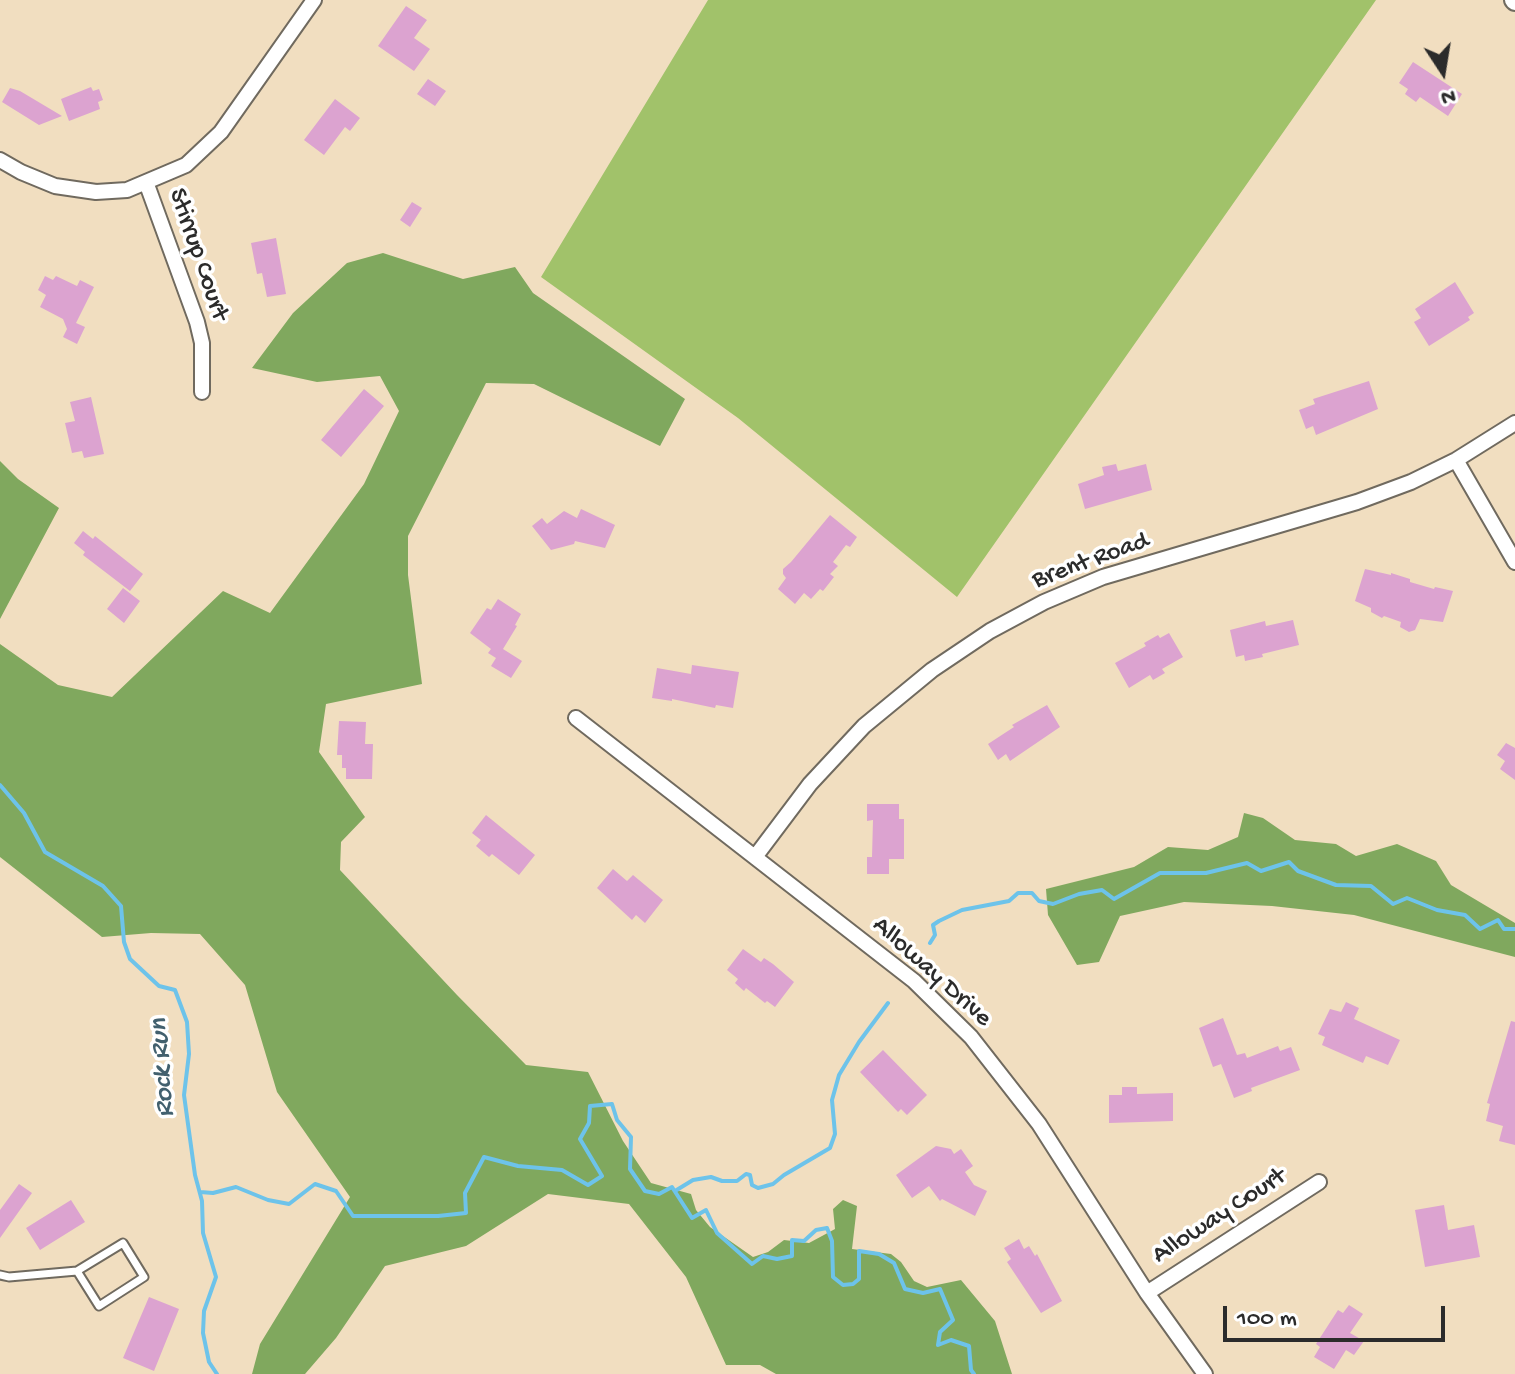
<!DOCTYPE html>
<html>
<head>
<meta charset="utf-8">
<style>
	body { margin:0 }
	#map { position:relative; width:1515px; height:1374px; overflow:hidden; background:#f1dec0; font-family:"Gochi Hand",sans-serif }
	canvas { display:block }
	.north { position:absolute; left:1403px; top:32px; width:80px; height:80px; -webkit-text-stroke:6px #fff; paint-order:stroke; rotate:168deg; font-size:22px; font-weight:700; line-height:32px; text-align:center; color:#2b2b2b }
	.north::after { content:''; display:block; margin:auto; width:28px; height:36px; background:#2b2b2b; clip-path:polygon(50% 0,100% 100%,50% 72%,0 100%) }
	.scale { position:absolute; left:1223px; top:1306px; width:222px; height:36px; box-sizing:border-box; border:4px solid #2b2b2b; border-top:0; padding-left:10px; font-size:24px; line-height:28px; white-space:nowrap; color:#2b2b2b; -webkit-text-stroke:6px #fff; paint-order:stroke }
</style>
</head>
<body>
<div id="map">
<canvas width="1515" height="1374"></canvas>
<div class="north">N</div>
<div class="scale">100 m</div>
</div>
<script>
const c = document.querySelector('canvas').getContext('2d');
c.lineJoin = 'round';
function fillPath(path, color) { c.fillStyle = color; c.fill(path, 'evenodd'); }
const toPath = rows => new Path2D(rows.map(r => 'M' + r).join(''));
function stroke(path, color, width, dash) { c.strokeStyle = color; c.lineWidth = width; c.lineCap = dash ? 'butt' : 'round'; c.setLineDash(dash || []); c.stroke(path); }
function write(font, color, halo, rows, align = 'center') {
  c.font = font + ' "Gochi Hand",sans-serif'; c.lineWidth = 7; c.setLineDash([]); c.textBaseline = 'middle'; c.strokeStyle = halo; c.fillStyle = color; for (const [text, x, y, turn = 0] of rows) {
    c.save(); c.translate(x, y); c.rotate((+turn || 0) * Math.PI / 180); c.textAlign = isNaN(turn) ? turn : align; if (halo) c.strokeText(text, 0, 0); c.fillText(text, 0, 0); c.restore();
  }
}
const green = toPath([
	[708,0,1376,0,957,597,738,418,541,277]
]);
const forest = toPath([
	[383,253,463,279,515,267,533,293,685,399,660,446,534,384,486,383,408,536,408,575,422,684,326,704,319,752,365,817,341,842,340,870,457,995,526,1065,588,1072,623,1141,651,1183,691,1194,696,1210,710,1227,753,1257,768,1252,784,1240,809,1243,835,1229,833,1209,843,1200,857,1206,852,1249,891,1254,901,1262,914,1281,927,1287,961,1280,995,1321,1012,1374,776,1374,760,1365,726,1365,686,1277,629,1204,548,1194,466,1246,385,1266,336,1338,305,1374,252,1374,260,1344,350,1197,277,1092,245,985,200,934,151,933,102,937,0,857,0,644,58,685,112,697,223,591,270,613,364,484,399,411,380,376,317,382,252,368,293,313,347,263],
	[0,461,18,479,59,508,0,619],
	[1244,813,1263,818,1295,840,1336,844,1356,856,1397,844,1436,861,1451,885,1515,923,1515,957,1354,915,1272,906,1184,902,1120,916,1099,962,1077,965,1048,915,1046,889,1134,867,1168,847,1208,850,1238,837]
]);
const stream = toPath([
	[0,785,24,813,45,852,103,886,121,906,124,942,130,959,159,986,175,990,187,1022,189,1054,184,1095,195,1175,202,1201,203,1233,216,1277,204,1311,203,1333,209,1362,217,1374],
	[930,943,935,935,933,925,939,921,962,910,1009,901,1018,893,1032,893,1039,901,1053,904,1079,894,1102,890,1114,899,1160,873,1206,873,1247,863,1261,871,1289,862,1298,871,1336,885,1371,886,1393,904,1407,898,1437,910,1465,915,1480,929,1498,920,1504,929,1515,929],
	[675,1191,693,1180,711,1177,722,1181,737,1181,746,1174,750,1175,752,1185,758,1188,773,1184,784,1175,830,1148,835,1134,832,1100,839,1075,859,1042,888,1003],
	[200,1192,213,1193,236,1187,268,1200,289,1204,315,1184,336,1191,353,1216,438,1216,466,1213,465,1193,484,1157,518,1166,562,1170,588,1185,602,1176,580,1139,589,1123,590,1106,612,1104,617,1120,631,1137,630,1169,645,1191,659,1194,672,1187,692,1218,706,1210,717,1233,752,1264,763,1256,777,1259,792,1256,792,1240,804,1241,816,1230,827,1228,832,1241,833,1277,843,1285,853,1284,859,1279,859,1251,879,1254,894,1263,905,1289,923,1293,940,1289,953,1320,940,1332,938,1345,951,1340,969,1346,971,1370,974,1374]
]);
const building = toPath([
	[406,6,427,20,414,38,430,49,414,71,378,46],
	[1413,62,1462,94,1448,116,1420,97,1416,102,1405,94,1408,89,1399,83],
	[428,79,446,91,435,106,417,94],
	[91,87,93,91,99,89,103,100,98,102,100,109,69,121,61,99],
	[10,88,20,91,62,116,39,125,2,102],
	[335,99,360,118,350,131,345,127,324,155,304,140],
	[412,202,422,208,410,227,400,220],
	[276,238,286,294,267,297,262,273,257,274,251,243],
	[45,276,53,280,56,276,77,286,80,280,94,287,76,323,85,327,77,344,63,337,67,329,63,319,40,307,46,295,38,290],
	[1455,282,1474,313,1468,317,1470,320,1429,346,1414,322,1421,318,1415,309],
	[1369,381,1378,409,1316,435,1313,426,1306,429,1299,410,1315,404,1313,399],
	[364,389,384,406,341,457,321,440],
	[91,397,104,454,84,458,82,451,72,453,65,423,75,421,70,402],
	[1116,464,1118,471,1146,464,1152,490,1085,509,1078,484,1104,475,1102,467],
	[581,509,615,525,605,548,575,541,574,544,551,550,532,526,542,518,547,524,564,511,577,518],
	[830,515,857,537,850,547,846,545,833,562,838,566,830,574,834,577,823,591,820,589,811,599,804,593,795,604,778,589,786,578,783,574,783,569,791,562],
	[83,531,93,539,95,536,143,574,130,591,83,555,85,552,74,543],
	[1365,569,1391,575,1391,573,1410,579,1410,582,1434,589,1435,587,1453,591,1443,622,1420,619,1415,630,1409,632,1400,627,1401,622,1384,616,1382,618,1371,612,1371,608,1355,601],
	[123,588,140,601,124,623,107,609],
	[498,599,521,614,515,625,517,626,503,649,522,661,511,678,491,666,496,658,488,653,491,649,470,633,487,608,491,610],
	[1293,620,1299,645,1262,654,1263,657,1245,661,1244,655,1236,657,1230,630,1265,621,1266,626],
	[1169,633,1183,657,1162,669,1165,673,1153,680,1150,675,1129,688,1115,663,1146,646,1144,643,1158,635,1160,638],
	[692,665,739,672,733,708,716,705,715,708,672,699,672,701,652,698,657,668,691,674],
	[1047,705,1060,727,1010,761,1006,754,998,760,988,744,1014,727,1012,725],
	[339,721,366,722,365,744,373,744,372,779,346,779,346,768,342,768,342,755,337,755],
	[1506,743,1515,748,1515,780,1500,769,1505,761,1497,755],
	[867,804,899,804,899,819,904,819,904,859,889,859,889,874,867,874,867,857,872,857,873,820,867,821],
	[486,815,535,855,519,875,492,854,489,857,476,846,481,840,472,833],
	[613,869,627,881,633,875,663,900,645,923,636,915,632,920,597,888],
	[743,949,761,962,764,958,773,964,794,982,775,1007,767,1001,765,1003,746,988,744,991,735,983,738,979,727,970],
	[1346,1002,1359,1008,1354,1019,1400,1040,1388,1065,1366,1056,1363,1063,1322,1045,1325,1037,1318,1034,1330,1009,1341,1012],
	[1223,1018,1237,1055,1245,1053,1247,1058,1278,1046,1280,1051,1291,1047,1300,1070,1251,1088,1252,1091,1234,1098,1221,1064,1213,1067,1199,1028],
	[1511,1021,1515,1022,1515,1145,1499,1141,1503,1126,1486,1121,1490,1104,1487,1103],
	[883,1050,927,1095,907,1115,901,1109,898,1112,860,1072],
	[1122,1087,1137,1087,1137,1094,1173,1093,1173,1121,1109,1123,1109,1095,1122,1095],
	[936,1146,951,1149,954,1154,961,1149,973,1166,965,1172,974,1185,987,1191,975,1216,942,1199,940,1201,929,1186,912,1198,896,1175],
	[19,1184,32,1193,0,1238,0,1210],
	[71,1200,85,1222,40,1250,26,1228],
	[1444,1205,1448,1230,1474,1225,1480,1257,1425,1267,1415,1210],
	[1019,1239,1024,1249,1029,1246,1035,1256,1037,1254,1062,1301,1041,1313,1007,1262,1011,1259,1004,1248],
	[149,1297,179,1309,154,1371,123,1358],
	[1349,1305,1363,1314,1350,1333,1364,1341,1354,1355,1346,1350,1334,1369,1314,1357,1320,1347,1316,1344,1338,1310,1343,1313]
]);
const service = toPath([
	[0,1275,9,1277,77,1271,123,1243,144,1277,99,1306,77,1271]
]);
const minor = toPath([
	[0,160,21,172,55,186,96,192,127,190,186,165,221,132,314,0],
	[146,182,197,322,202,343,202,392],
	[1456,460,1515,562],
	[576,718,914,981,971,1037,1039,1124,1147,1293,1205,1374],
	[755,857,810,784,864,726,932,670,990,631,1044,602,1103,577,1357,502,1411,482,1456,460,1515,423],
	[1147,1293,1319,1182]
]);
const tertiary = toPath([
	[1514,0,1515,1]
]);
const streetNames = [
	["Stirrup Court",197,255,71],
	["Brent Road",1091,562,-20],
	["Alloway Drive",931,973,42],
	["Alloway Court",1220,1217,-33]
];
const waterNames = [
	["Rock Run",164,1068,-94]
];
fillPath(green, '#a1c26a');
fillPath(forest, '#80a85e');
stroke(stream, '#6dc3ea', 4);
fillPath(building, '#dca3d0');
stroke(service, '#706a5f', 11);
stroke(minor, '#706a5f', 18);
stroke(tertiary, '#706a5f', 22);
stroke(service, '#fff', 7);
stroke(minor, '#fff', 14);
stroke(tertiary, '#fff', 18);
write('26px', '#2b2b2b', '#fff', streetNames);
write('italic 28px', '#42606e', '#fff', waterNames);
</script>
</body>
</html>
